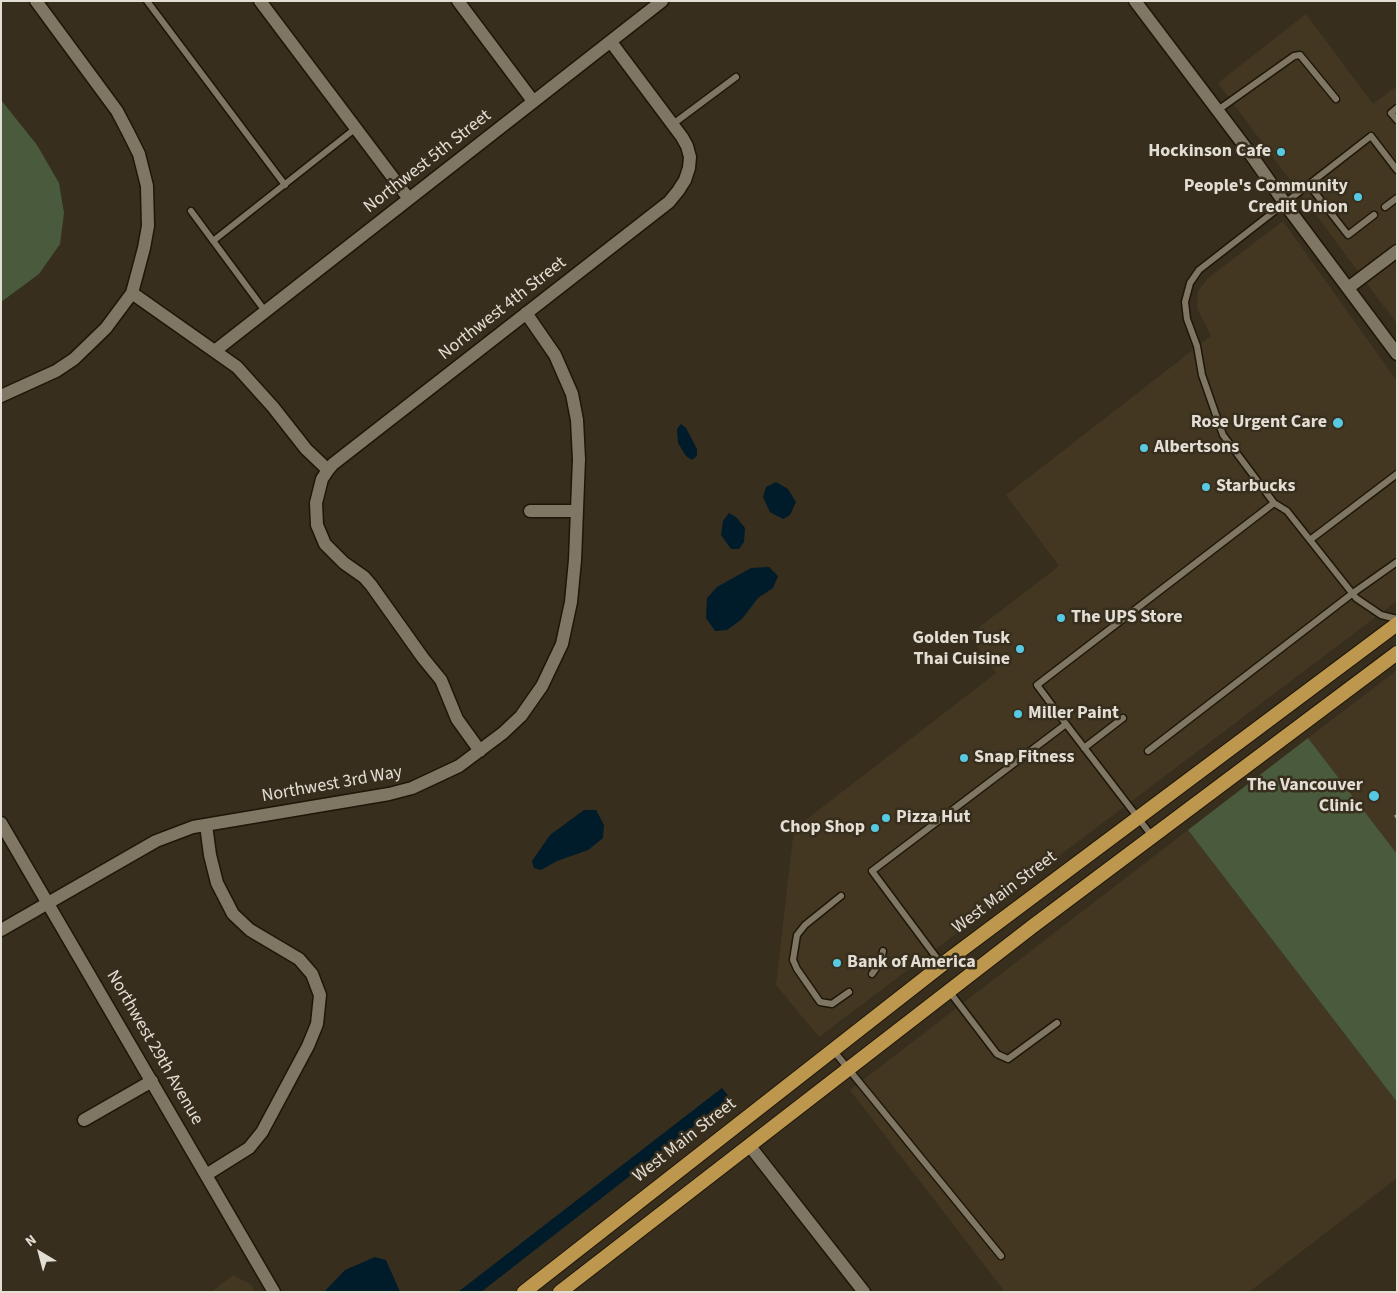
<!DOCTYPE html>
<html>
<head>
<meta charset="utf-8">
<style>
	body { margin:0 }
	#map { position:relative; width:1398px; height:1293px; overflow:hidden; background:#372e1e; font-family:"Source Sans 3",sans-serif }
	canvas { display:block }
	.frame { position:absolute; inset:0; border:2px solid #e3ded4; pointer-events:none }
	.north { position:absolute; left:15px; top:1228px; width:50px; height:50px; -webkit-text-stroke:4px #372e1e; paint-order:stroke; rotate:323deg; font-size:14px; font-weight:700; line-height:20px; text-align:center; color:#e3ded4 }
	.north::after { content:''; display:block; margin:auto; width:18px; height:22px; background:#e3ded4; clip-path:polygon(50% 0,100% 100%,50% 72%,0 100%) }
</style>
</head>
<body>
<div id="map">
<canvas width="1398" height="1293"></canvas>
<div class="frame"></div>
<div class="north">N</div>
</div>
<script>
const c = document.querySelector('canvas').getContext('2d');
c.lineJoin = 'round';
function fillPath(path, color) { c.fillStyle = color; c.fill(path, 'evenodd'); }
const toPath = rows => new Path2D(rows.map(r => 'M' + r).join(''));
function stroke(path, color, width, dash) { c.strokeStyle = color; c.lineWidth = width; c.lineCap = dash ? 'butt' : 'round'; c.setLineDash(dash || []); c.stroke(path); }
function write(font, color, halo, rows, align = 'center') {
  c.font = font + ' "Source Sans 3",sans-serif'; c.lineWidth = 5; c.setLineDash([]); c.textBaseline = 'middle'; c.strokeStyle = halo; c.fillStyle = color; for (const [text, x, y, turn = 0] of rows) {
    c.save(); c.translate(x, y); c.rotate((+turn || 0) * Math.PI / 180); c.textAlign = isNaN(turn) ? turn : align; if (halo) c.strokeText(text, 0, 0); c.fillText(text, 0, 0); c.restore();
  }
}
const built = toPath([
	[1306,14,1373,104,1397,86,1397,324,1218,83],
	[1283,221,1397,381,1397,601,819,1037,776,985,794,829,996,673,969,635,1059,566,1006,495,1211,336,1197,308,1198,291,1208,278],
	[1397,670,1397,854,1308,738],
	[1188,830,1397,1102,1397,1178,1249,1292,1005,1292,850,1090],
	[233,1275,252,1285,255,1292,211,1292]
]);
const green = toPath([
	[1,100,37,145,59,183,64,213,60,244,39,274,1,302],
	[1308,738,1397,854,1397,1102,1188,830]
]);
const water = toPath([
	[681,424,686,428,697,449,697,456,692,460,686,456,678,443,677,429],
	[776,482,788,489,796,502,790,515,783,519,770,512,763,497,766,487],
	[729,513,736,517,745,528,744,542,739,549,731,549,721,535,723,521],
	[769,567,778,576,773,588,758,598,742,619,727,630,715,631,706,618,707,598,717,587,751,568],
	[584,810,596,810,604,825,603,838,588,850,557,861,541,870,534,868,532,861,550,835],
	[722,1088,730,1098,481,1292,458,1292],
	[375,1257,386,1260,400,1292,324,1292,345,1270]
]);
const path = toPath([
	[1395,815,1397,818]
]);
const service = toPath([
	[147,1,285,185],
	[1397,108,1391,113,1397,120],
	[1218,110,1294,56,1300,55,1336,99],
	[673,124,736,77],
	[1397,170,1371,136,1199,270,1190,283,1185,302,1187,319,1197,346,1202,375,1223,435,1274,503,1287,511,1356,598,1381,615,1397,619],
	[1309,185,1348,235,1374,215],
	[1385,207,1397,198],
	[191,211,265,311],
	[213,241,356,128],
	[1310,540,1397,474],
	[1066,724,1037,685,1274,503],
	[1084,748,1123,718],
	[1148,751,1353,593,1397,562],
	[841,896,805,925,797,935,793,960,797,969,820,1002,832,1004,849,992],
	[942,965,872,871,1066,724,1152,836],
	[872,974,881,961,883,951],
	[949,991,997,1054,1008,1059,1057,1023],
	[833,1050,1001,1256]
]);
const minor = toPath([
	[260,1,409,199],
	[458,1,533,101],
	[1348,288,1397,251],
	[132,293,237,367,273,407,306,449,328,470,322,479,316,503,317,525,325,544,344,563,364,577,371,585,423,658,441,680,457,719,480,751],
	[216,350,662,1],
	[1,396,56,371,74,359,106,328,132,293,144,248,148,226,147,186,139,154,128,132,117,111,36,1],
	[328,470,333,464,669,202,678,191,685,180,689,168,690,157,687,146,682,137,611,42],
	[530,511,575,511],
	[1,823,274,1292],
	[206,825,210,855,217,883,233,914,250,930,299,959,312,974,320,995,317,1024,308,1046,262,1132,249,1148,206,1175],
	[1,930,156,841,193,827,389,794,412,788,459,766,503,733,521,716,542,686,562,644,571,602,575,560,579,459,577,420,572,394,555,355,526,313],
	[84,1120,152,1081],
	[749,1145,864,1292]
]);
const tertiary = toPath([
	[1135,1,1249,152,1291,212,1397,354]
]);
const trunk = toPath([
	[524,1292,952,957,1397,624],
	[560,1292,1033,926,1397,653]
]);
const markers = [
	[1281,152,5,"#58c9e3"],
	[1358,197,5,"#58c9e3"],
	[1338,423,6,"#58c9e3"],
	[1144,448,5,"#58c9e3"],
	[1206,487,5,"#58c9e3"],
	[1061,618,5,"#58c9e3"],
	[1020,649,5,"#58c9e3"],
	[1018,714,5,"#58c9e3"],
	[964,758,5,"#58c9e3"],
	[1374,796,6,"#58c9e3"],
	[886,818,5,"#58c9e3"],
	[875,828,5,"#58c9e3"],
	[837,963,5,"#58c9e3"]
];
const poiNames = [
	["Hockinson Cafe",1271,152,"right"],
	["People's Community",1348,187,"right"],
	["Credit Union",1348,208,"right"],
	["Rose Urgent Care",1327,423,"right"],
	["Albertsons",1154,448],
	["Starbucks",1216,487],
	["The UPS Store",1071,618],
	["Golden Tusk",1010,639,"right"],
	["Thai Cuisine",1010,660,"right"],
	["Miller Paint",1028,714],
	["Snap Fitness",974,758],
	["The Vancouver",1363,786,"right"],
	["Clinic",1363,807,"right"],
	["Pizza Hut",896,818],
	["Chop Shop",865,828,"right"],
	["Bank of America",847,963]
];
const streetNames = [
	["Northwest 5th Street",428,162,-38],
	["Northwest 4th Street",503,309,-38],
	["Northwest 3rd Way",332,785,-10],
	["West Main Street",1005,893,-37],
	["Northwest 29th Avenue",154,1048,60],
	["West Main Street",685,1141,-38]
];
fillPath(built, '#433721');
fillPath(green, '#4a5b3d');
fillPath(water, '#001b29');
stroke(service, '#1e1607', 9);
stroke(minor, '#1e1607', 15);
stroke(tertiary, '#1e1607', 15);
stroke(trunk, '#1e1607', 16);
stroke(path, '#948d81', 2.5, [5, 2.5]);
stroke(service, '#807664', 6);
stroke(minor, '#807664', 12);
stroke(tertiary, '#807664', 12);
stroke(trunk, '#bd974d', 14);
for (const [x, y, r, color] of markers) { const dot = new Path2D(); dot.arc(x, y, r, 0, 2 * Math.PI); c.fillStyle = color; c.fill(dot); stroke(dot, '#372e1e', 2); }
write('bold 18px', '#e3ded4', '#372e1e', poiNames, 'left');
write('18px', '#e3ded4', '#372e1e', streetNames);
</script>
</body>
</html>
